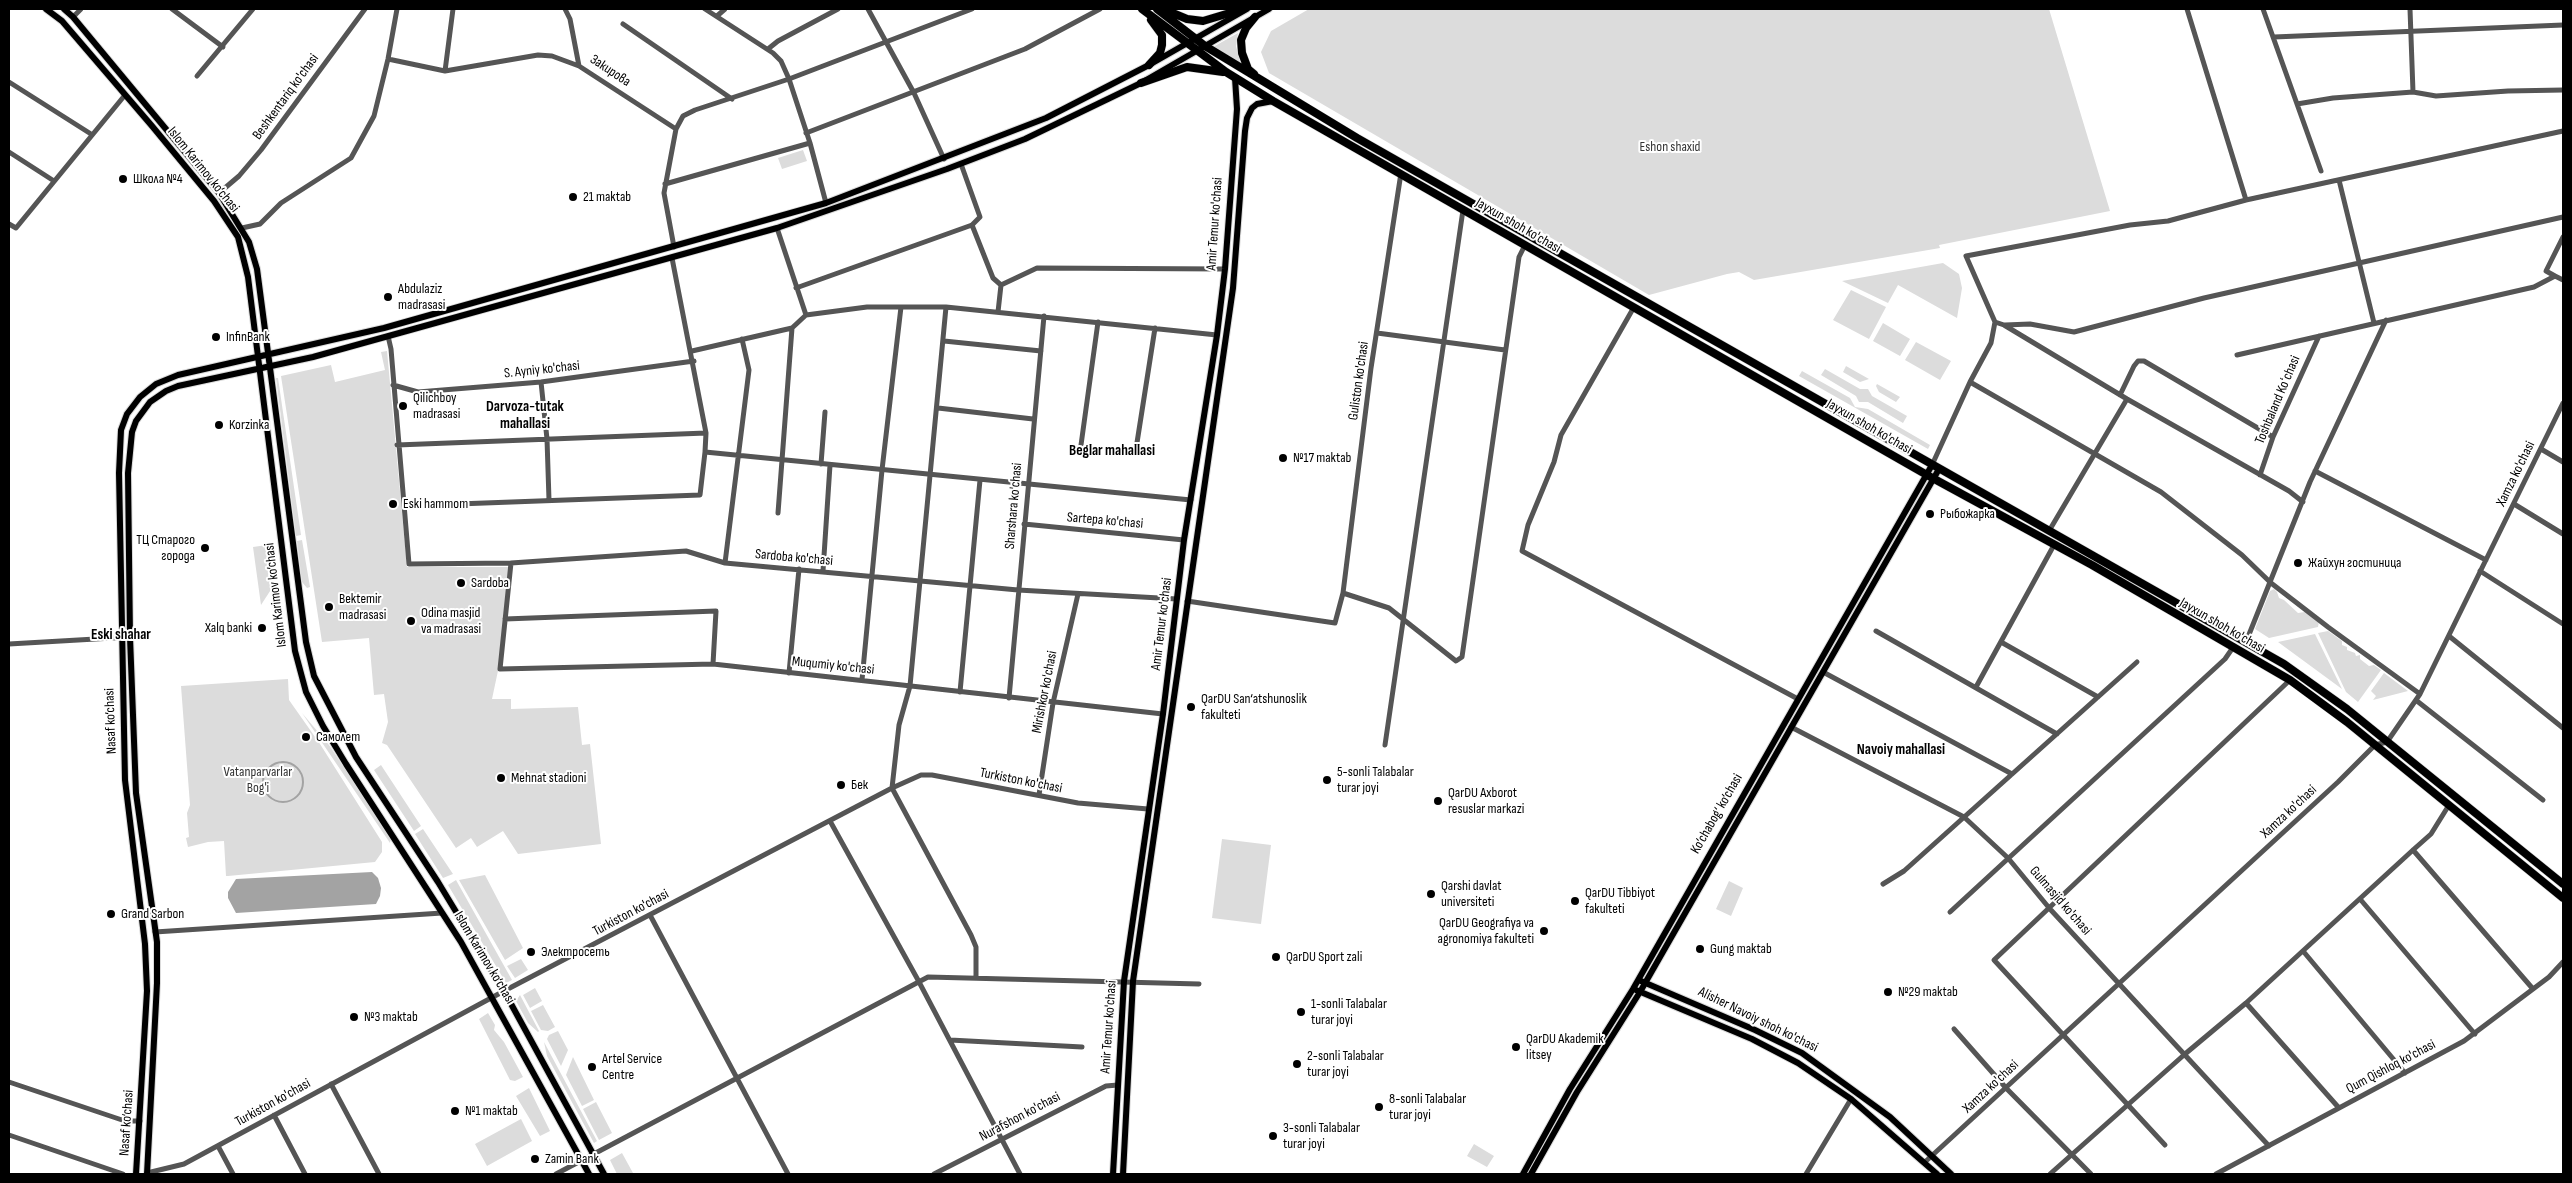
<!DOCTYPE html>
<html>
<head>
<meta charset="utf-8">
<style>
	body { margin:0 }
	#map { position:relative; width:2572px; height:1183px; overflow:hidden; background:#fff; font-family:"Sofia Sans Condensed",sans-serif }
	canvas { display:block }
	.frame { position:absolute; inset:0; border:10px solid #000; pointer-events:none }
</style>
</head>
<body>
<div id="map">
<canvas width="2572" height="1183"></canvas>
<div class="frame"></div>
</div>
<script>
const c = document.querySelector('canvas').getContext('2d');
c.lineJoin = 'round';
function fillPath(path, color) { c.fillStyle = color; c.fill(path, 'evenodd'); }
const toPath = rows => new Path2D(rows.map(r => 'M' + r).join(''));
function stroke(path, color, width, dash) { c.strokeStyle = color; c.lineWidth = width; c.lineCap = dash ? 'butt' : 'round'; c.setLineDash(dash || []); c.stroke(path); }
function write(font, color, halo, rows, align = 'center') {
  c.font = font + ' "Sofia Sans Condensed",sans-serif'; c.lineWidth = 4; c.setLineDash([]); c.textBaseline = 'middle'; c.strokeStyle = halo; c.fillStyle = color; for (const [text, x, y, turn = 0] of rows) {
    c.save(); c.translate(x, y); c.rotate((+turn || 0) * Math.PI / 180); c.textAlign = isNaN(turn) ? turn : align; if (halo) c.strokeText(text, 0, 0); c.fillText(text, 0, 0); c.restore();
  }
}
const green = toPath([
	[1309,9,2049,9,2110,211,1939,245,1940,248,1754,280,1739,272,1727,274,1649,295,1269,73,1261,52,1271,31],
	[1238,33,1236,46,1241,65,1213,47],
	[803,150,807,161,782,169,778,158],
	[1943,263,1959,274,1962,288,1957,318,1898,285,1888,303,1842,281],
	[1851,290,1886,307,1869,339,1833,320],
	[1883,323,1910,339,1900,356,1873,341],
	[1916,342,1951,361,1940,380,1905,360],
	[387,351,407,567,509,567,499,666,492,699,511,699,511,709,578,707,582,745,590,744,601,844,518,854,503,831,477,847,471,838,456,848,387,745,382,743,388,722,384,694,374,695,369,638,322,642,281,376,331,365,335,382,385,370,381,352],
	[1846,366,1869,379,1860,382,1843,372],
	[1825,369,1860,389,1868,389,1872,396,1907,416,1903,423,1868,402,1859,402,1856,396,1821,375],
	[1802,371,1850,398,1855,407,1868,409,1930,445,1928,449,1799,376],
	[276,378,278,378,301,535,296,536],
	[1877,384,1900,397,1896,402,1879,392,1876,386],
	[302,540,310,587,307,588,302,582,297,541],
	[267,545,272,588,261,605,253,547],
	[2274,589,2277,592,2279,598,2284,600,2298,613,2305,612,2319,622,2318,627,2269,638,2255,629,2270,591],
	[2328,631,2342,641,2342,645,2347,647,2347,650,2355,653,2356,656,2360,655,2360,659,2369,666,2374,665,2381,670,2358,702,2346,692,2318,633],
	[2315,634,2342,689,2278,642],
	[2384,673,2408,691,2373,700,2376,696,2371,691],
	[288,679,289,700,320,744,382,842,382,852,375,862,228,876,226,876,224,841,208,842,188,847,186,838,189,837,187,813,190,805,181,686],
	[302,713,329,745,391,838,390,843],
	[381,765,421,826,414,831,374,770],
	[423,829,453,874,443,878,415,834],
	[1222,839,1271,845,1261,924,1212,918],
	[485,875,523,948,505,960,459,880],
	[456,880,512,980,506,983,448,885],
	[1729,881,1743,888,1731,916,1716,909],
	[521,959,528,970,515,978,507,966],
	[535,988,542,1001,530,1008,523,995],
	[520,995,539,1031,538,1032,528,1023,516,1001],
	[543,1005,555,1027,548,1031,541,1030,531,1011],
	[488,1013,495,1025,494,1030,504,1042,523,1077,515,1081,510,1080,479,1019],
	[558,1031,568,1050,561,1066,547,1039,549,1035],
	[544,1042,597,1141,594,1143,547,1056],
	[573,1057,594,1100,582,1106,566,1075],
	[529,1088,550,1131,540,1136,516,1096],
	[596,1102,612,1133,599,1140,583,1109],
	[521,1119,532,1141,487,1166,475,1144],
	[1474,1144,1494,1156,1487,1167,1467,1156],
	[622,1153,633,1173,630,1174,617,1174,610,1160]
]);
const water = toPath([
	[372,872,378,878,381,888,380,896,376,904,236,913,228,898,228,892,236,879]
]);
const stream = toPath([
	'263 782a20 20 0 1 1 40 0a20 20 0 1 1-40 0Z'
]);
const minor = toPath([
	[172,9,223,47],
	[565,9,570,19,579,66,676,129],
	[705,9,773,53,781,61,789,79,810,143,826,203],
	[868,9,914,93,944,159],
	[2187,9,2246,200],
	[2263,9,2321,171],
	[2410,9,2413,92],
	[717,16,725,9],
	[73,17,81,9],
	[623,24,732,99],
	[2274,37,2563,25],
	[768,49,778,41,838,9],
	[388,59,445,71,538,55,552,56,579,66],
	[445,71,453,9],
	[197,76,253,9],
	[9,82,91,134],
	[2297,104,2333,98,2413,92,2436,96,2508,91,2563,90],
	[806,133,1025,49,1100,9],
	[9,152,54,181],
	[961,164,980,217,972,225],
	[2339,180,2374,323],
	[665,184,810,143],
	[219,193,239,176,261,150,365,9],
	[9,224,16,228,125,95],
	[242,228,260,224,281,203,351,158,374,116,388,59,397,9],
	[777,228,806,315],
	[674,247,664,193,676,129,683,116,695,110,789,79,972,9],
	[672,258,706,433,705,452,1191,500],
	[2555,276,2546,271,2563,237],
	[796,288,972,225,993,278,1001,285],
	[946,307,910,686,899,725,892,788,971,935,976,947,976,978],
	[1634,307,1561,435,1554,462,1528,525,1522,551,1798,699],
	[998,312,1001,285,1037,268,1225,269],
	[2005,325,2030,324,2074,332,2204,298,2563,217],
	[1377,333,1505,350],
	[388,336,391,349,409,564,511,563,686,551,725,563,1018,590,1177,599],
	[944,341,1041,351],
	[692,351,792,328,806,315,867,307,946,307,1217,335],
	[2237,355,2534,287,2555,276,2563,280],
	[541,382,547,439,549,500],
	[1970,382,2161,492,2242,555,2271,583,2328,627,2420,694],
	[393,385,418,392,541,382,694,361],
	[2120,395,2134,366,2138,361,2144,361,2273,437],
	[938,408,1033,419],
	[397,445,706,433],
	[1081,445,1098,322],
	[1136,449,1155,328],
	[2541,449,2563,462],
	[821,464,825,412],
	[1932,465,1970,382,1991,343,1995,322],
	[2315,471,2486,560],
	[2260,475,2273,437,2319,336],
	[2303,502,2289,491,2127,399,2004,325,1995,322,1966,256,2130,225,2168,221,2246,200,2563,131],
	[2514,504,2563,534],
	[404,506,700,495,705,452],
	[778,513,792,328],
	[1024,524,1184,540],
	[2049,531,2127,399],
	[511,563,500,669,713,664,1163,714],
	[725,563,749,370,742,339],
	[823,571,830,465],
	[2480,571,2563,624],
	[1343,593,1389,608,1456,661,1462,657,1519,257,1525,245],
	[1187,601,1335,623,1343,593,1371,368,1401,173],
	[505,619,716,611,713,664],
	[1876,631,2057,734],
	[2449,636,2563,728],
	[2001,642,2098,697],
	[2246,642,2310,482,2386,320],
	[9,644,130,637],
	[1823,672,2012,774],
	[789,673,799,569],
	[862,680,882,470,901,307],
	[1976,687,2054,545],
	[960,692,980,480],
	[1009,698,1044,316],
	[2417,701,2543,800],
	[1791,727,1964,817,2008,858,2050,909,2269,1146],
	[1385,745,1463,210],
	[1039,795,1053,703,1078,594],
	[830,821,918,980,1020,1174],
	[2413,850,2533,989],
	[1883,884,1904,871,2137,662],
	[2360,899,2475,1034],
	[1950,912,2225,659,2234,646],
	[650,915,788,1174],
	[155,932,442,913],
	[2303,951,2405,1073],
	[2246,1003,2339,1108],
	[1954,1029,2006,1088,2091,1174],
	[950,1040,1082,1047],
	[9,1082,125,1121,140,1121],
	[331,1084,379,1174],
	[274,1115,305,1174],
	[9,1135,123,1174],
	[2165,1145,1994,960,2290,680],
	[218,1146,233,1174],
	[1925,1162,2338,782,2375,745,2387,742,2420,694,2563,403],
	[147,1173,184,1164,504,991,892,788,921,775,932,775,1078,803,1148,809],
	[556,1174,928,977,1199,984],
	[934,1174,1106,1086,1118,1085],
	[1806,1174,1851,1099],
	[2050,1174,2185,1054,2246,1003,2413,850,2431,834,2449,805],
	[2216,1174,2464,1041,2549,977,2563,962]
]);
const major = toPath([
	[46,9,62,21,152,126,214,201,238,237,248,277,295,651,306,692,323,726,346,764,461,942,589,1174],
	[64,9,73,17,219,193,249,242,257,269,306,642,314,676,356,757,438,882,504,991,604,1174],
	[1641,981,1755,1030,1802,1053,1890,1117,1951,1174],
	[1636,990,1752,1039,1798,1063,1851,1099,1937,1174],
	[136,1174,147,991,145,944,125,780,119,473,121,430,127,414,140,397,156,384,178,375,384,328,826,203,1046,118,1149,65,1247,9],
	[147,1174,157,983,157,942,136,793,130,637,128,473,132,432,136,421,150,402,166,391,178,386,313,357,777,228,947,169,1025,139,1141,83,1269,9],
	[1113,1174,1124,981,1163,714,1184,540,1217,335,1225,269,1237,109,1235,78],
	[1123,1174,1133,981,1233,288,1245,131,1247,118,1252,108,1257,104,1273,101],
	[1523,1174,1570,1089,1633,989,1932,465],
	[1531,1174,1577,1092,1640,992,1939,469]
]);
const highway = toPath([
	[1142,9,1226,72,1273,101,1927,475,2092,565,2290,680,2347,722,2563,898],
	[1157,9,1205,46,1357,138,2284,664,2347,709,2563,884],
	[1163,9,1187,19,1203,21,1243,9],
	[1149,65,1160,53,1162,45,1162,35,1151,20],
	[1254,74,1248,69,1242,53,1241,40,1246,28,1255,17],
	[1141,83,1187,67,1223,72]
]);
const markers = [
	[123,179,5,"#000"],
	[573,197,5,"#000"],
	[388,297,5,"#000"],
	[216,337,5,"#000"],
	[403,406,5,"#000"],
	[219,425,5,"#000"],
	[1283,458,5,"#000"],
	[393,504,5,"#000"],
	[1930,514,5,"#000"],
	[205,548,5,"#000"],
	[2298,563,5,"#000"],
	[461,583,5,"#000"],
	[329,607,5,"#000"],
	[411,621,5,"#000"],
	[262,628,5,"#000"],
	[1191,707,5,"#000"],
	[306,737,5,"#000"],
	[501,778,5,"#000"],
	[1327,780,5,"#000"],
	[841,785,5,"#000"],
	[1438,801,5,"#000"],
	[1431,894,5,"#000"],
	[1575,901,5,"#000"],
	[111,914,5,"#000"],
	[1544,931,5,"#000"],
	[1700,949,5,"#000"],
	[531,952,5,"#000"],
	[1276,957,5,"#000"],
	[1888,992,5,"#000"],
	[1301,1012,5,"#000"],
	[354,1017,5,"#000"],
	[1516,1047,5,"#000"],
	[1297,1064,5,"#000"],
	[592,1067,5,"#000"],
	[1379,1107,5,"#000"],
	[455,1111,5,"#000"],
	[1273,1136,5,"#000"],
	[535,1159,5,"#000"]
];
const streetNames = [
	["Закирова",610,71,34],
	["Beshkentariq ko'chasi",286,97,-54],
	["Islom Karimov ko‘chasi",203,170,51],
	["Amir Temur ko'chasi",1215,224,-86],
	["Jayxun shoh ko'chasi",1518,226,30],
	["S. Ayniy ko'chasi",542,370,-6],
	["Guliston ko'chasi",1359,381,-82],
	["Toshbaland Koʻchasi",2278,400,-67],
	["Jayxun shoh ko'chasi",1869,427,30],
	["Xamza ko'chasi",2516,474,-64],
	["Sharshara ko'chasi",1014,506,-85],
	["Sartepa ko'chasi",1105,521,5],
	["Sardoba ko'chasi",794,558,5],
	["Islom Karimov ko‘chasi",276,595,-97],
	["Amir Temur ko'chasi",1162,624,-83],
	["Jayxun shoh ko'chasi",2222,626,30],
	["Muqumiy ko'chasi",833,666,6],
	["Mirishkor ko'chasi",1045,692,-79],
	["Nasaf ko‘chasi",111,721,-92],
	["Turkiston ko'chasi",1021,781,11],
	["Xamza ko'chasi",2289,812,-43],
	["Ko‘chabog‘ ko‘chasi",1717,814,-60],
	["Gulmasjid ko'chasi",2060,901,49],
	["Turkiston ko'chasi",631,913,-28],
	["Islom Karimov ko‘chasi",484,958,59],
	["Alisher Navoiy shoh ko'chasi",1758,1020,26],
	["Amir Temur ko'chasi",1109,1027,-86],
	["Qum Qishloq ko'chasi",2391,1067,-28],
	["Xamza ko'chasi",1991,1087,-43],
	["Turkiston ko'chasi",273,1103,-29],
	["Nurafshon ko'chasi",1020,1117,-28],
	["Nasaf ko‘chasi",127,1123,-86]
];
const parkNames = [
	["Eshon shaxid",1670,147],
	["Vatanparvarlar",258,772],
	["Bog'i",258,788]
];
const poiNames = [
	["Школа №4",133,179],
	["21 maktab",583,197],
	["Abdulaziz",398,289],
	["madrasasi",398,305],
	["InfinBank",226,337],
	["Qilichboy",413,398],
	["madrasasi",413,414],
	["Korzinka",229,425],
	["№17 maktab",1293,458],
	["Eski hammom",403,504],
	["Рыбожарка",1940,514],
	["ТЦ Старого",195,540,"right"],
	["города",195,556,"right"],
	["Жайхун гостиница",2308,563],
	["Sardoba",471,583],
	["Bektemir",339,599],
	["madrasasi",339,615],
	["Odina masjid",421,613],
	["va madrasasi",421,629],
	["Xalq banki",252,628,"right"],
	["QarDU San‘atshunoslik",1201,699],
	["fakulteti",1201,715],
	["Самолет",316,737],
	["5-sonli Talabalar",1337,772],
	["turar joyi",1337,788],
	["Mehnat stadioni",511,778],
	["Бек",851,785],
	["QarDU Axborot",1448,793],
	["resuslar markazi",1448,809],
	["Qarshi davlat",1441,886],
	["universiteti",1441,902],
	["QarDU Tibbiyot",1585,893],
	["fakulteti",1585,909],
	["Grand Sarbon",121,914],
	["QarDU Geografiya va",1534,923,"right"],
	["agronomiya fakulteti",1534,939,"right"],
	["Gung maktab",1710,949],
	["Электросеть",541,952],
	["QarDU Sport zali",1286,957],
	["№29 maktab",1898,992],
	["1-sonli Talabalar",1311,1004],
	["turar joyi",1311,1020],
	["№3 maktab",364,1017],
	["QarDU Akademik",1526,1039],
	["litsey",1526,1055],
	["2-sonli Talabalar",1307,1056],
	["turar joyi",1307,1072],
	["Artel Service",602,1059],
	["Centre",602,1075],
	["8-sonli Talabalar",1389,1099],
	["turar joyi",1389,1115],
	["№1 maktab",465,1111],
	["3-sonli Talabalar",1283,1128],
	["turar joyi",1283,1144],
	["Zamin Bank",545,1159]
];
const neighbourhoodNames = [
	["Darvoza-tutak",525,407],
	["mahallasi",525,424],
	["Beglar mahallasi",1112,451],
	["Eski shahar",121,635],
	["Navoiy mahallasi",1901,750]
];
fillPath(green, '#dcdcdc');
fillPath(water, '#a3a3a3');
stroke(stream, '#a3a3a3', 2);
stroke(major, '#dbdbdb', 8);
stroke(highway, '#dbdbdb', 9);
stroke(minor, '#555', 5);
stroke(major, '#000', 6);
stroke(highway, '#000', 8);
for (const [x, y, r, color] of markers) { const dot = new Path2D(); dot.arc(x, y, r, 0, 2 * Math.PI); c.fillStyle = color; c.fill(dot); stroke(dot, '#fff', 2); }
write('14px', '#000', '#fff', streetNames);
write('14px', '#333', '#fff', parkNames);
write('14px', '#000', '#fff', poiNames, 'left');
write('bold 15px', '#000', '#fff', neighbourhoodNames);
</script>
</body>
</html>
